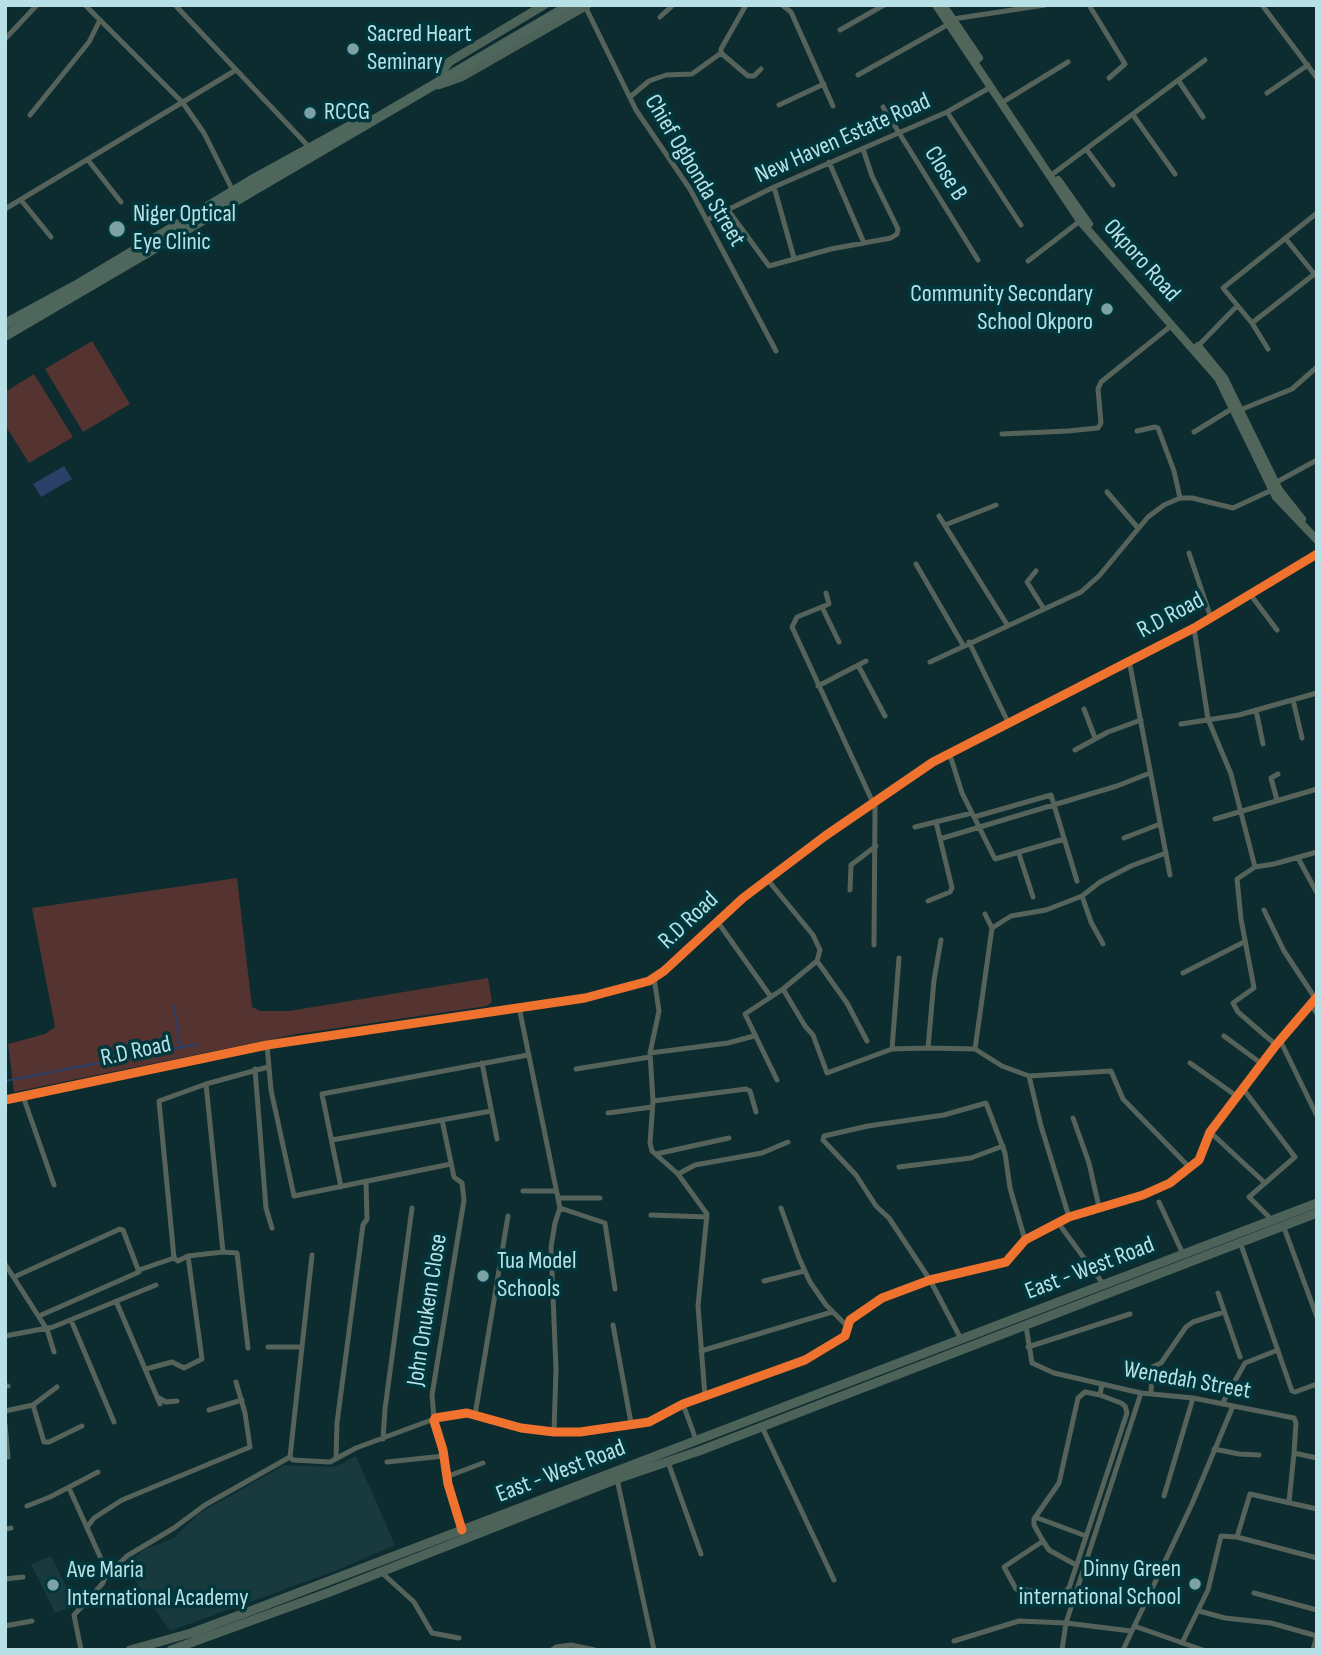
<!DOCTYPE html>
<html>
<head>
<meta charset="utf-8">
<style>
	body { margin:0 }
	#map { position:relative; width:1322px; height:1655px; overflow:hidden; background:#0d2c2f; font-family:"Sofia Sans Condensed",sans-serif }
	canvas { display:block }
	.frame { position:absolute; inset:0; border:7px solid #b7e1e6; pointer-events:none }
</style>
</head>
<body>
<div id="map">
<canvas width="1322" height="1655"></canvas>
<div class="frame"></div>
</div>
<script>
const c = document.querySelector('canvas').getContext('2d');
c.lineJoin = 'round';
function fillPath(path, color) { c.fillStyle = color; c.fill(path, 'evenodd'); }
const toPath = rows => new Path2D(rows.map(r => 'M' + r).join(''));
function stroke(path, color, width, dash) { c.strokeStyle = color; c.lineWidth = width; c.lineCap = dash ? 'butt' : 'round'; c.setLineDash(dash || []); c.stroke(path); }
function write(font, color, halo, rows, align = 'center') {
  c.font = font + ' "Sofia Sans Condensed",sans-serif'; c.lineWidth = 7; c.setLineDash([]); c.textBaseline = 'middle'; c.strokeStyle = halo; c.fillStyle = color; for (const [text, x, y, turn = 0] of rows) {
    c.save(); c.translate(x, y); c.rotate((+turn || 0) * Math.PI / 180); c.textAlign = isNaN(turn) ? turn : align; if (halo) c.strokeText(text, 0, 0); c.fillText(text, 0, 0); c.restore();
  }
}
const built = toPath([
	[356,1456,395,1545,335,1571,170,1631,124,1565,145,1549,174,1538,198,1514,284,1465,335,1467],
	[51,1556,76,1605,55,1613,31,1564]
]);
const green = toPath([
	[92,341,130,404,83,432,45,369],
	[34,374,73,437,29,463,5,425,5,392],
	[237,878,252,1007,261,1011,289,1011,488,978,492,1002,487,1006,297,1034,14,1092,8,1044,45,1034,55,1027,32,908]
]);
const water = toPath([
	[64,466,72,479,41,497,33,484]
]);
const stream = toPath([
	[174,1005,180,1046],
	[5,1081,198,1044]
]);
const minor = toPath([
	[85,5,183,103,204,133,234,193],
	[175,5,310,148],
	[746,5,721,49,721,53,748,76,754,76,761,69],
	[782,5,791,12,833,106],
	[1089,5,1125,64,1109,78],
	[1262,5,1317,78],
	[585,6,636,110,690,189,776,351],
	[660,17,673,5],
	[953,19,1045,5],
	[840,30,884,5],
	[5,39,37,5],
	[858,75,949,24],
	[1178,80,1203,117],
	[1267,93,1308,65],
	[630,97,649,81,666,75,692,74,721,53],
	[1006,100,1068,62],
	[779,105,824,84],
	[883,107,978,260],
	[947,112,1021,225],
	[30,115,89,42,100,20],
	[1133,115,1175,174],
	[1086,149,1113,185],
	[88,160,121,202],
	[829,162,864,243],
	[1054,173,1205,60],
	[774,187,794,258],
	[21,200,51,237],
	[5,209,236,70],
	[728,210,769,266,831,249,891,238,897,234,898,229,872,176,863,149],
	[707,220,774,187,947,112,991,87],
	[1285,238,1316,276],
	[1028,261,1080,221],
	[1252,323,1317,272],
	[1198,346,1237,306],
	[1268,349,1252,323,1223,288,1317,213],
	[1240,410,1292,389,1317,367],
	[1137,431,1155,427,1158,428,1174,471,1180,498],
	[1194,432,1233,408],
	[1002,434,1068,431,1098,428,1101,423,1098,389,1101,382,1172,325],
	[1275,483,1317,460],
	[1107,492,1138,528],
	[939,516,1008,626],
	[945,525,996,505],
	[1189,553,1211,618],
	[916,564,963,645],
	[1036,571,1027,582,1044,609],
	[826,593,829,604,797,617,792,627,875,807,874,945],
	[1250,594,1277,630],
	[822,607,839,642],
	[1194,628,1208,719,1231,774,1255,867],
	[969,642,1008,722],
	[1129,660,1170,875],
	[930,662,1081,592,1099,576,1148,517,1164,505,1180,498,1192,498,1233,508,1272,490],
	[858,665,885,716],
	[818,686,866,661],
	[1293,700,1302,738],
	[1084,709,1095,738],
	[1256,710,1263,744],
	[1181,724,1239,715,1317,693],
	[1075,750,1108,732,1141,720],
	[949,752,962,793,995,859,1064,839],
	[1277,800,1271,778,1278,774],
	[974,817,1051,795,1077,881],
	[1215,819,1317,789],
	[915,827,972,813],
	[943,838,1117,786,1150,773],
	[1124,838,1160,824],
	[1019,854,1033,897],
	[1298,858,1317,893],
	[767,879,813,935,820,950,817,961,783,989,745,1014,777,1080],
	[850,890,851,865,876,846],
	[1082,896,1091,922,1103,944],
	[928,901,950,892,952,888,936,822],
	[1264,910,1284,951,1315,998],
	[717,921,771,997],
	[992,928,1011,916,1046,910,1082,896,1100,882,1131,866,1166,853],
	[817,961,847,1003,867,1041],
	[1183,973,1244,942],
	[654,978,659,1011,650,1053,653,1101,650,1143,652,1151,678,1174,707,1214,698,1306,705,1396],
	[783,989,805,1026,813,1035,827,1073,892,1049,928,1048,975,1049,1002,1066,1029,1076,1111,1071,1123,1099,1190,1168],
	[1310,1003,1317,1014],
	[519,1007,560,1208,555,1223,551,1247,556,1369,554,1432],
	[1224,1036,1262,1064],
	[1280,1040,1317,1116],
	[267,1045,271,1090,294,1196,451,1164],
	[1276,1045,1238,1012,1233,1003,1254,988,1241,919,1237,879,1255,867,1274,864,1317,852],
	[928,1048,934,980,941,940],
	[892,1049,899,958],
	[975,1049,992,928,985,914],
	[650,1053,728,1043,754,1036],
	[482,1063,497,1139],
	[1190,1063,1238,1097],
	[255,1069,266,1208,272,1228],
	[576,1069,650,1057],
	[1029,1076,1041,1126,1069,1217],
	[206,1084,223,1252],
	[1244,1090,1295,1157,1249,1197,1272,1220],
	[23,1096,54,1185],
	[5,1100,267,1045,585,998,649,981,664,971,743,898,825,836,933,762,1194,628,1317,554],
	[653,1101,746,1089,750,1091,756,1112],
	[608,1113,652,1107],
	[1073,1118,1089,1163,1099,1207],
	[1210,1132,1265,1183],
	[332,1140,491,1111],
	[656,1154,729,1138],
	[899,1167,971,1158,1003,1146],
	[678,1174,695,1165,762,1153,788,1142],
	[341,1187,322,1094,528,1055],
	[523,1191,556,1191],
	[558,1198,600,1198],
	[1159,1202,1183,1254],
	[560,1208,605,1223,615,1289],
	[781,1208,799,1258,810,1282,826,1305,848,1327],
	[651,1215,707,1217],
	[1059,1224,1104,1285],
	[1283,1225,1317,1317],
	[1240,1242,1292,1391,1295,1392,1317,1384],
	[174,1258,159,1101,206,1084,268,1067],
	[5,1264,46,1328],
	[139,1270,174,1258,178,1261,188,1256,223,1252,237,1253,248,1348],
	[14,1277,120,1229,123,1230,139,1272,39,1316],
	[764,1281,804,1271],
	[1218,1293,1240,1357],
	[116,1301,160,1404],
	[71,1320,114,1422],
	[613,1325,631,1423],
	[1026,1326,1032,1363,1054,1373,1141,1393,1193,1398,1294,1418,1296,1423,1294,1453,1289,1502],
	[47,1329,54,1352],
	[5,1336,53,1327,156,1285],
	[961,1339,930,1280,889,1218,876,1206,856,1175,823,1140,824,1136,868,1126,944,1115,986,1103,1005,1153,1010,1188,1025,1240],
	[268,1347,301,1347],
	[1028,1347,1130,1314],
	[701,1351,832,1312],
	[146,1369,172,1362,184,1368,202,1359,188,1256],
	[5,1386,8,1386],
	[1151,1394,1152,1367,1161,1363,1186,1327,1193,1322,1224,1312],
	[1100,1395,1121,1403,1125,1406,1127,1413,1069,1588,1062,1594,1016,1589,1004,1567,1043,1541,1034,1525,1034,1519,1059,1483,1078,1398,1085,1392,1100,1395,1102,1384],
	[157,1397,166,1402,177,1401],
	[683,1404,696,1440],
	[1222,1404,1245,1363,1278,1350],
	[33,1405,44,1442,49,1442,82,1426],
	[209,1410,242,1400],
	[5,1411,33,1405,57,1387],
	[475,1415,508,1216],
	[5,1424,8,1457],
	[762,1427,834,1580],
	[383,1439,385,1409,412,1208],
	[1214,1449,1239,1454,1259,1455],
	[1294,1453,1317,1458],
	[290,1457,293,1460,330,1462,356,1448,434,1419,432,1395,464,1200,462,1183,454,1177,442,1120],
	[290,1457,312,1255],
	[336,1459,337,1423,363,1225,367,1219,366,1182],
	[387,1462,444,1456],
	[668,1462,701,1554],
	[446,1477,483,1463],
	[617,1479,654,1650],
	[69,1488,107,1572,103,1583,74,1615,81,1650],
	[1164,1496,1193,1398],
	[27,1506,50,1497,98,1472],
	[1035,1517,1086,1536],
	[88,1526,94,1518,122,1500,250,1447,245,1413,236,1382],
	[5,1529,11,1528],
	[462,1530,448,1484,443,1450,434,1421,435,1418,467,1413,521,1428,554,1432,580,1432,649,1422,683,1404,805,1360,845,1336,850,1320,882,1298,930,1280,1006,1262,1025,1240,1069,1217,1143,1195,1170,1183,1199,1160,1210,1132,1276,1045,1317,997],
	[1237,1537,1250,1494,1317,1509],
	[1043,1541,1049,1550,1076,1565],
	[381,1572,414,1602,432,1633,459,1638],
	[107,1575,127,1556,174,1528,205,1505,290,1457],
	[5,1579,23,1577],
	[1254,1593,1317,1610],
	[1199,1611,1225,1618,1271,1623,1317,1636,1313,1650],
	[5,1626,32,1621],
	[1134,1626,1203,1650],
	[954,1641,1019,1621,1066,1623,1131,1631],
	[1182,1643,1208,1590,1221,1536,1237,1537,1317,1558],
	[552,1650,556,1647,571,1645,595,1650],
	[1062,1650,1066,1623,1141,1393],
	[1123,1650,1192,1504,1233,1406]
]);
const secondary = toPath([
	[936,5,1080,221,1218,378,1276,497,1317,540],
	[943,5,979,58],
	[1058,180,1089,224],
	[1198,346,1224,378,1279,490,1302,519]
]);
const primary = toPath([
	[440,74,449,62,544,5],
	[438,85,461,77,587,5],
	[130,1650,191,1633,245,1613,1317,1203],
	[171,1650,330,1592,617,1479,699,1451,1317,1213]
]);
const trunk = toPath([
	[5,324,75,286,252,180,354,124],
	[5,336,570,5]
]);
const cycleway = toPath([
	[5,1100,267,1045,585,998,649,981,664,971,743,898,825,836,933,762,1194,628,1317,554],
	[462,1530,448,1484,443,1450,434,1421,435,1418,467,1413,521,1428,554,1432,580,1432,649,1422,683,1404,805,1360,845,1336,850,1320,882,1298,930,1280,1006,1262,1025,1240,1069,1217,1143,1195,1170,1183,1199,1160,1210,1132,1276,1045,1317,997]
]);
const markers = [
	[353,49,7,"#7ca2a6"],
	[310,113,7,"#7ca2a6"],
	[117,229,9,"#7ca2a6"],
	[1107,309,7,"#7ca2a6"],
	[483,1276,7,"#7ca2a6"],
	[1195,1584,7,"#7ca2a6"],
	[53,1585,7,"#7ca2a6"]
];
const poiNames = [
	["Sacred Heart",367,35],
	["Seminary",367,63],
	["RCCG",324,113],
	["Niger Optical",133,215],
	["Eye Clinic",133,243],
	["Community Secondary",1093,295,"right"],
	["School Okporo",1093,323,"right"],
	["Tua Model",497,1262],
	["Schools",497,1290],
	["Dinny Green",1181,1570,"right"],
	["international School",1181,1598,"right"],
	["Ave Maria",67,1571],
	["International Academy",67,1599]
];
const streetNames = [
	["New Haven Estate Road",843,139,-24],
	["Chief Ogbonda Street",694,171,59],
	["Close B",945,174,58],
	["Okporo Road",1141,261,48],
	["R.D Road",1171,616,-28],
	["R.D Road",689,921,-43],
	["R.D Road",136,1052,-12],
	["East - West Road",1090,1269,-21],
	["John Onukem Close",428,1310,-81],
	["Wenedah Street",1187,1381,10],
	["East - West Road",561,1472,-21]
];
fillPath(built, '#18393d');
fillPath(green, '#543331');
fillPath(water, '#2b4069');
stroke(stream, '#2b4069', 2);
stroke(minor, '#55635a', 5);
stroke(secondary, '#52655b', 8);
stroke(primary, '#4d635a', 9);
stroke(trunk, '#4f665c', 10);
stroke(cycleway, '#ef722f', 9);
for (const [x, y, r, color] of markers) { const dot = new Path2D(); dot.arc(x, y, r, 0, 2 * Math.PI); c.fillStyle = color; c.fill(dot); stroke(dot, '#00373c', 2.5); }
write('24px', '#b7e1e6', '#00373c', poiNames, 'left');
write('24px', '#b7e1e6', '#00373c', streetNames);
</script>
</body>
</html>
